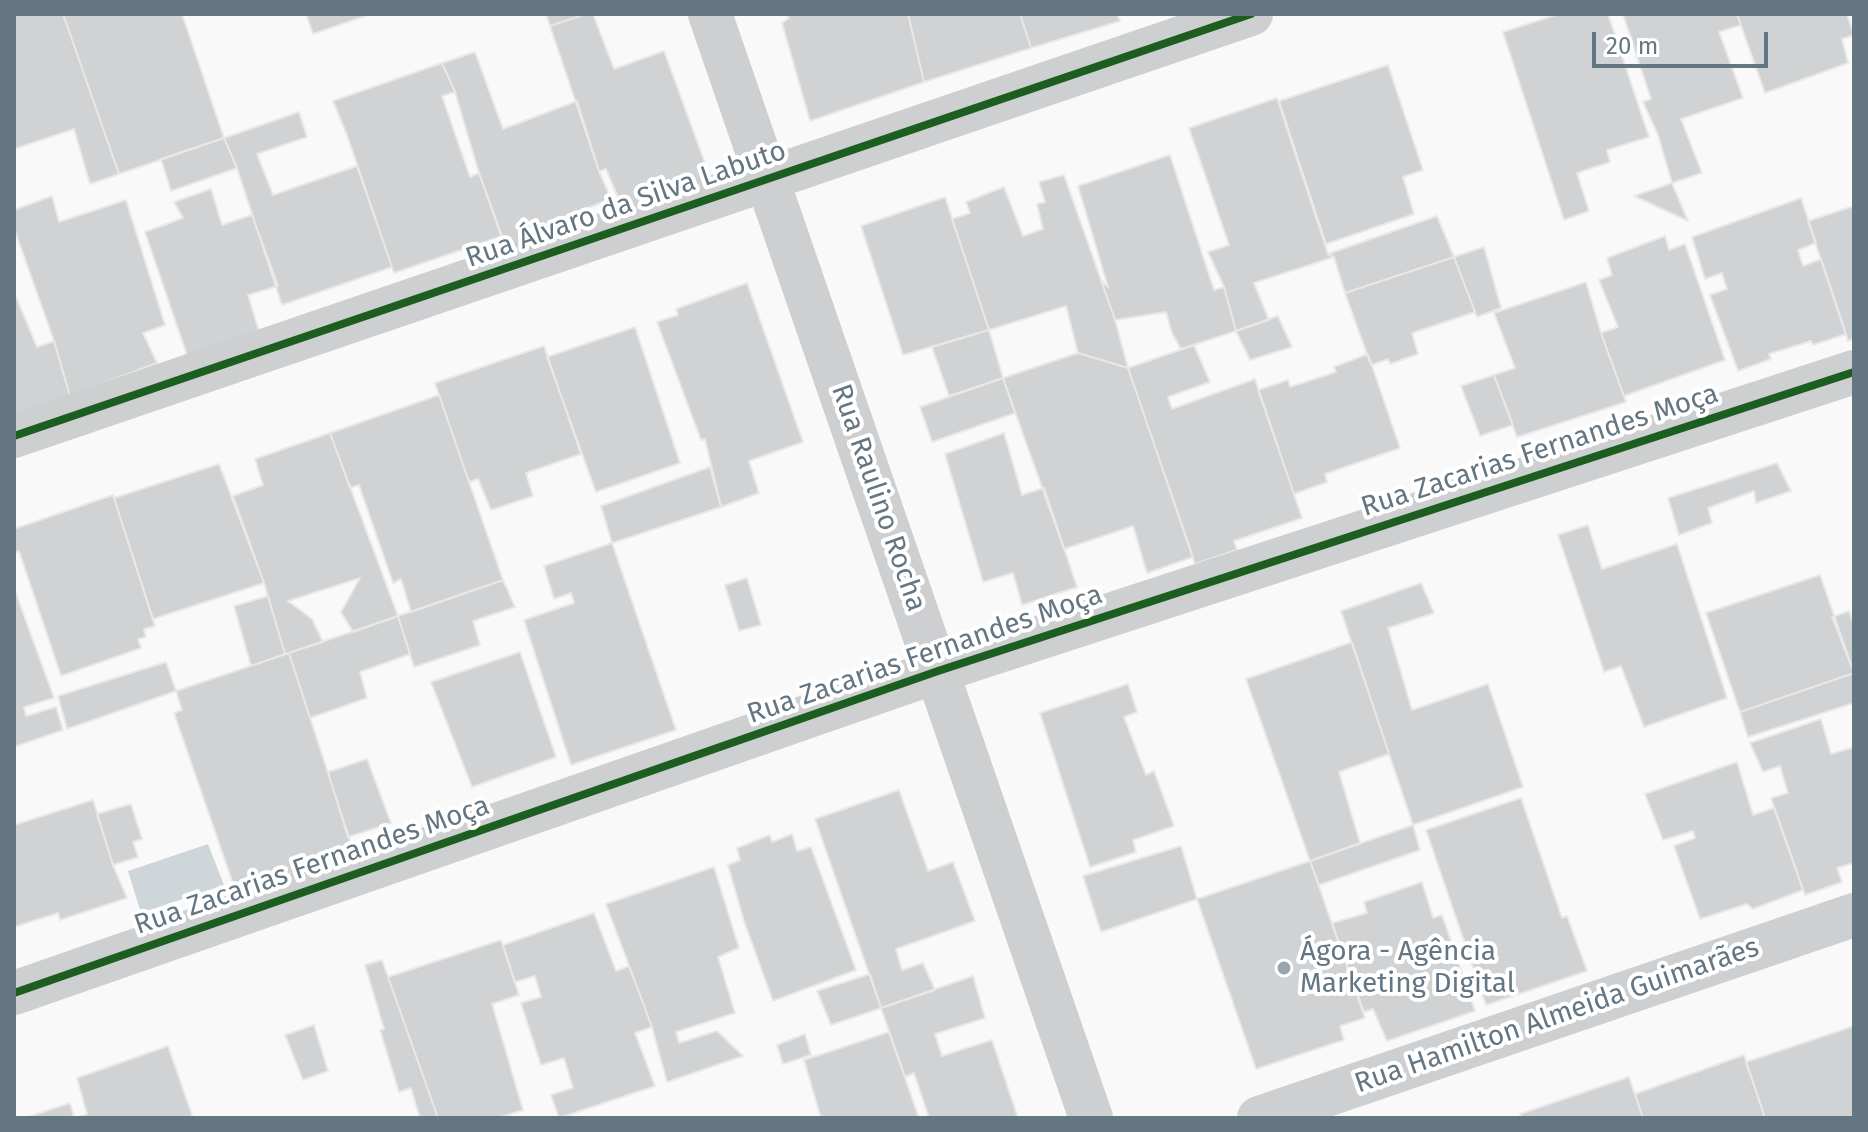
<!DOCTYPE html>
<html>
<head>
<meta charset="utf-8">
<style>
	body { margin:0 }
	#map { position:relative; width:1868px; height:1132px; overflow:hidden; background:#f9f9f9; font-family:"Fira Sans",sans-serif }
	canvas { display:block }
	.frame { position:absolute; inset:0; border:16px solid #657683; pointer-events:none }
	.scale { position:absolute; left:1592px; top:32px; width:176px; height:36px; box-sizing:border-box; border:4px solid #657683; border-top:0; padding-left:10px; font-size:24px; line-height:28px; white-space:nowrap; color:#657683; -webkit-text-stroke:6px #fff; paint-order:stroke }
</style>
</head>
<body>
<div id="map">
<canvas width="1868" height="1132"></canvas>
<div class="frame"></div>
<div class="scale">20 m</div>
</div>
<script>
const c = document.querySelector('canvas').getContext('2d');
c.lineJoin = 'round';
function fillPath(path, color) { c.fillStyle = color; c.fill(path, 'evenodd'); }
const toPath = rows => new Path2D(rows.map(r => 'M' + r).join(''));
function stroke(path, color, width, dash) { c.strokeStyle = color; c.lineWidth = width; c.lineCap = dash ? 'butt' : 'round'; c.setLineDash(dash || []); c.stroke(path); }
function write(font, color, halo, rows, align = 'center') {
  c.font = font + ' "Fira Sans",sans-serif'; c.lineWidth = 8; c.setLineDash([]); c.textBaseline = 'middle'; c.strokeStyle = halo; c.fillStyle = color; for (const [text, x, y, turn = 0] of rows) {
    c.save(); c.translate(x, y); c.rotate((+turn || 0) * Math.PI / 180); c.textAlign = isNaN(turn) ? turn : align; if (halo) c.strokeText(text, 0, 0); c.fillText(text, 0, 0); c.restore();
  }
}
const water = toPath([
	[208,844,224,885,141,913,128,871]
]);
const building = toPath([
	[14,14,63,14,119,174,90,184,74,129,14,149,14,14],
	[63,14,182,14,224,138,119,174,63,14],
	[306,14,371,14,313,34,306,14],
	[546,14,586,14,550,26,546,14],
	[586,14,593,14,614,69,664,51,712,182,625,214,606,169,599,171,550,26,586,14],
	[786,14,908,14,924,82,810,121,782,23,789,18,786,14],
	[908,14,1020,14,1031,48,924,82,908,14],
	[1020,14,1117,14,1120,21,1031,48,1020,14],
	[1559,14,1608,14,1649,137,1607,150,1610,162,1577,173,1589,211,1564,220,1503,32,1559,14],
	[1623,14,1737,14,1741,25,1719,32,1743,98,1681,119,1702,173,1672,183,1658,135,1643,102,1651,99,1623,14],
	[1737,14,1847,14,1854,35,1842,39,1848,63,1765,93,1737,14],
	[475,52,503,129,577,101,599,171,611,199,557,220,560,228,505,247,479,173,455,92,442,63,475,52],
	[442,63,455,92,442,96,470,177,479,173,502,236,394,273,347,135,333,101,442,63],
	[1388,65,1423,170,1403,177,1414,214,1326,244,1279,101,1388,65],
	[1277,98,1328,254,1334,257,1254,283,1269,320,1236,331,1224,287,1208,252,1229,245,1189,128,1277,98],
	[299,112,307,137,257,154,273,195,357,166,392,267,282,305,237,168,224,138,299,112],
	[224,138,237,168,171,191,161,159,224,138],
	[1170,155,1214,290,1224,287,1236,331,1181,349,1172,333,1166,312,1115,320,1101,280,1108,287,1078,186,1170,155],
	[1064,175,1115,320,1128,368,1078,353,1066,306,989,330,952,219,970,213,966,202,1004,187,1023,236,1043,229,1037,204,1045,202,1039,182,1064,175],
	[1672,183,1688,221,1634,196,1672,183],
	[211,189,222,225,252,215,278,286,248,295,262,341,188,358,145,232,183,218,174,202,211,189],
	[52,196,59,222,126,200,165,325,143,333,157,363,70,396,54,341,14,228,14,210,52,196],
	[945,197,989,330,903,355,861,226,945,197],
	[1801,198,1816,243,1798,250,1803,266,1821,259,1846,334,1813,345,1811,341,1769,354,1771,359,1738,371,1710,295,1727,289,1722,273,1705,279,1692,237,1801,198],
	[1854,206,1854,339,1848,341,1808,221,1854,206],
	[1437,216,1454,257,1345,293,1334,257,1328,254,1437,216],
	[1665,236,1669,250,1685,244,1725,360,1624,396,1601,333,1618,327,1599,280,1612,275,1607,258,1665,236],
	[1484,247,1501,308,1477,317,1454,257,1484,247],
	[1454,257,1475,312,1412,333,1418,354,1390,364,1388,359,1371,365,1345,293,1454,257],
	[1586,282,1601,333,1626,402,1517,437,1494,375,1515,368,1494,313,1586,282],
	[747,283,803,442,749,461,759,493,721,507,705,439,701,440,657,322,678,315,676,309,747,283],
	[14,292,37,347,54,341,70,396,14,416,14,292],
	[1278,316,1292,347,1250,360,1236,331,1278,316],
	[635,327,680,463,596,492,547,357,635,327],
	[989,330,1003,378,949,396,932,347,989,330],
	[1194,345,1210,382,1168,397,1172,409,1255,379,1302,518,1234,541,1237,550,1195,564,1128,368,1194,345],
	[544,346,581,454,526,473,533,496,491,510,478,479,469,482,435,383,544,346],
	[1078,353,1128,368,1193,557,1147,573,1133,526,1064,549,1003,378,1078,353],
	[1368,354,1400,448,1325,474,1327,482,1294,494,1258,390,1288,380,1290,387,1336,372,1334,367,1368,354],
	[1494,375,1513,425,1480,436,1461,386,1494,375],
	[1003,378,1015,413,932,442,920,407,1003,378],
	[439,395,503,580,411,612,401,579,393,583,359,485,350,488,330,433,439,395],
	[330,433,398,616,353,632,341,612,360,578,288,601,312,619,323,642,285,654,264,583,233,496,263,485,255,459,330,433],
	[1004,433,1022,495,1044,488,1077,587,1022,605,1013,573,983,582,945,454,1004,433],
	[1777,463,1791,491,1756,503,1754,491,1708,508,1712,523,1679,535,1668,498,1777,463],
	[219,464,264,583,153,619,114,498,219,464],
	[710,467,721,507,612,543,601,506,710,467],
	[113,495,155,626,144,629,146,637,138,639,141,648,61,676,19,551,14,553,14,529,113,495],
	[1588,525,1602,569,1677,544,1727,698,1644,727,1621,666,1604,672,1558,535,1588,525],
	[612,543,676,730,571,765,524,620,574,603,571,593,554,599,544,566,612,543],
	[1820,575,1854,673,1740,712,1706,613,1820,575],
	[747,578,761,625,739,631,725,585,747,578],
	[503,580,515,607,473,621,480,645,414,667,398,616,503,580],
	[1421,583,1434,613,1388,628,1412,710,1488,684,1523,787,1413,825,1341,611,1421,583],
	[14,588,54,698,24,707,26,716,56,707,63,730,14,747,14,588],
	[268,596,285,654,251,666,234,606,268,596],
	[1849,611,1854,626,1854,673,1832,617,1849,611],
	[398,616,410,654,360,672,367,698,310,718,289,653,398,616],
	[1352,642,1389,754,1339,772,1360,843,1310,861,1246,679,1352,642],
	[520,652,556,757,472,787,431,682,520,652],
	[289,653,354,853,236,892,174,713,182,710,176,691,289,653],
	[166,662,176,691,67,729,58,696,166,662],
	[1854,673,1854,703,1748,737,1740,712,1854,673],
	[1128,684,1137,712,1124,717,1146,775,1154,771,1174,826,1133,840,1136,852,1090,867,1040,713,1128,684],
	[1821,719,1831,754,1854,747,1854,863,1837,868,1842,882,1805,895,1771,798,1788,793,1780,766,1763,772,1750,743,1821,719],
	[367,759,391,823,348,837,328,772,367,759],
	[1737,762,1753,815,1774,808,1803,890,1753,909,1747,904,1700,919,1674,846,1695,838,1693,831,1663,840,1645,794,1737,762],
	[899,790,928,871,953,862,975,921,896,949,902,970,923,963,935,990,881,1008,815,819,899,790],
	[1521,798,1562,918,1567,916,1587,971,1486,1005,1426,830,1521,798],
	[93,800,113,865,127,898,60,920,58,913,14,927,14,825,93,800],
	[131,804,142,839,133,842,138,857,113,865,97,814,131,804],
	[1413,825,1420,850,1319,885,1310,861,1413,825],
	[792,834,797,851,811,847,856,970,773,1001,744,921,728,865,740,860,737,848,770,835,772,842,792,834],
	[1181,846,1197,899,1101,932,1083,876,1181,846],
	[1310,861,1365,1018,1340,1026,1344,1040,1256,1069,1197,899,1310,861],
	[714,867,739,948,718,957,735,1013,676,1032,679,1043,717,1031,743,1056,667,1082,652,1027,606,904,714,867],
	[1422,882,1433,918,1442,915,1475,1011,1387,1041,1373,1009,1364,1012,1332,923,1367,913,1364,902,1422,882],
	[594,913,616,971,629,966,652,1027,635,1033,655,1086,559,1118,551,1095,573,1088,564,1058,541,1065,521,1003,541,997,535,976,515,982,503,945,594,913],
	[501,940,519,995,492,1004,523,1110,498,1118,438,1118,388,977,501,940],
	[382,960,388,977,438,1118,420,1118,411,1088,399,1092,380,1030,384,1029,365,965,382,960],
	[870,974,881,1008,831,1025,817,991,870,974],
	[973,976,985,1018,935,1034,942,1056,992,1040,1018,1118,929,1118,914,1073,905,1077,881,1008,973,976],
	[314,1025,328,1071,303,1080,285,1035,314,1025],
	[1854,1026,1854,1118,1765,1118,1746,1062,1854,1026],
	[889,1032,919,1118,821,1118,804,1060,889,1032],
	[805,1034,811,1055,783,1064,777,1045,805,1034],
	[168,1046,193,1118,76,1118,87,1114,77,1078,168,1046],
	[1744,1055,1765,1118,1643,1118,1635,1094,1744,1055],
	[1629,1077,1643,1118,1521,1118,1520,1114,1629,1077],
	[70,1103,74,1118,25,1118,70,1103]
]);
const minor = toPath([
	[710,14,1091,1118],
	[14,436,1251,14],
	[14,993,938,671,1854,372],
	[1259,1118,1854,915]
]);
const cycleway = toPath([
	[14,436,1251,14],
	[14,993,938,671,1854,372]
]);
const markers = [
	[1284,968,8,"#99a4ac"]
];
const streetNames = [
	["Rua Álvaro da Silva Labuto",626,205,-19],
	["Rua Zacarias Fernandes Moça",1540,451,-18],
	["Rua Raulino Rocha",878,498,71],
	["Rua Zacarias Fernandes Moça",925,655,-19],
	["Rua Zacarias Fernandes Moça",312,866,-19],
	["Rua Hamilton Almeida Guimarães",1557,1016,-19]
];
const poiNames = [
	["Ágora - Agência",1300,952],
	["Marketing Digital",1300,984]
];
fillPath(water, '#ced6d9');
fillPath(building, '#d0d2d3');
stroke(building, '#e8e8e8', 2);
stroke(minor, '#cecfd0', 44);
stroke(cycleway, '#1b5e20', 8);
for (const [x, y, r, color] of markers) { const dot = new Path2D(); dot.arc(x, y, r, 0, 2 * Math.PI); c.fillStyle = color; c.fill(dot); stroke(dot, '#fff', 3); }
write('28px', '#657683', '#fff', streetNames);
write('28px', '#657683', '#fff', poiNames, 'left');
</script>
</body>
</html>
